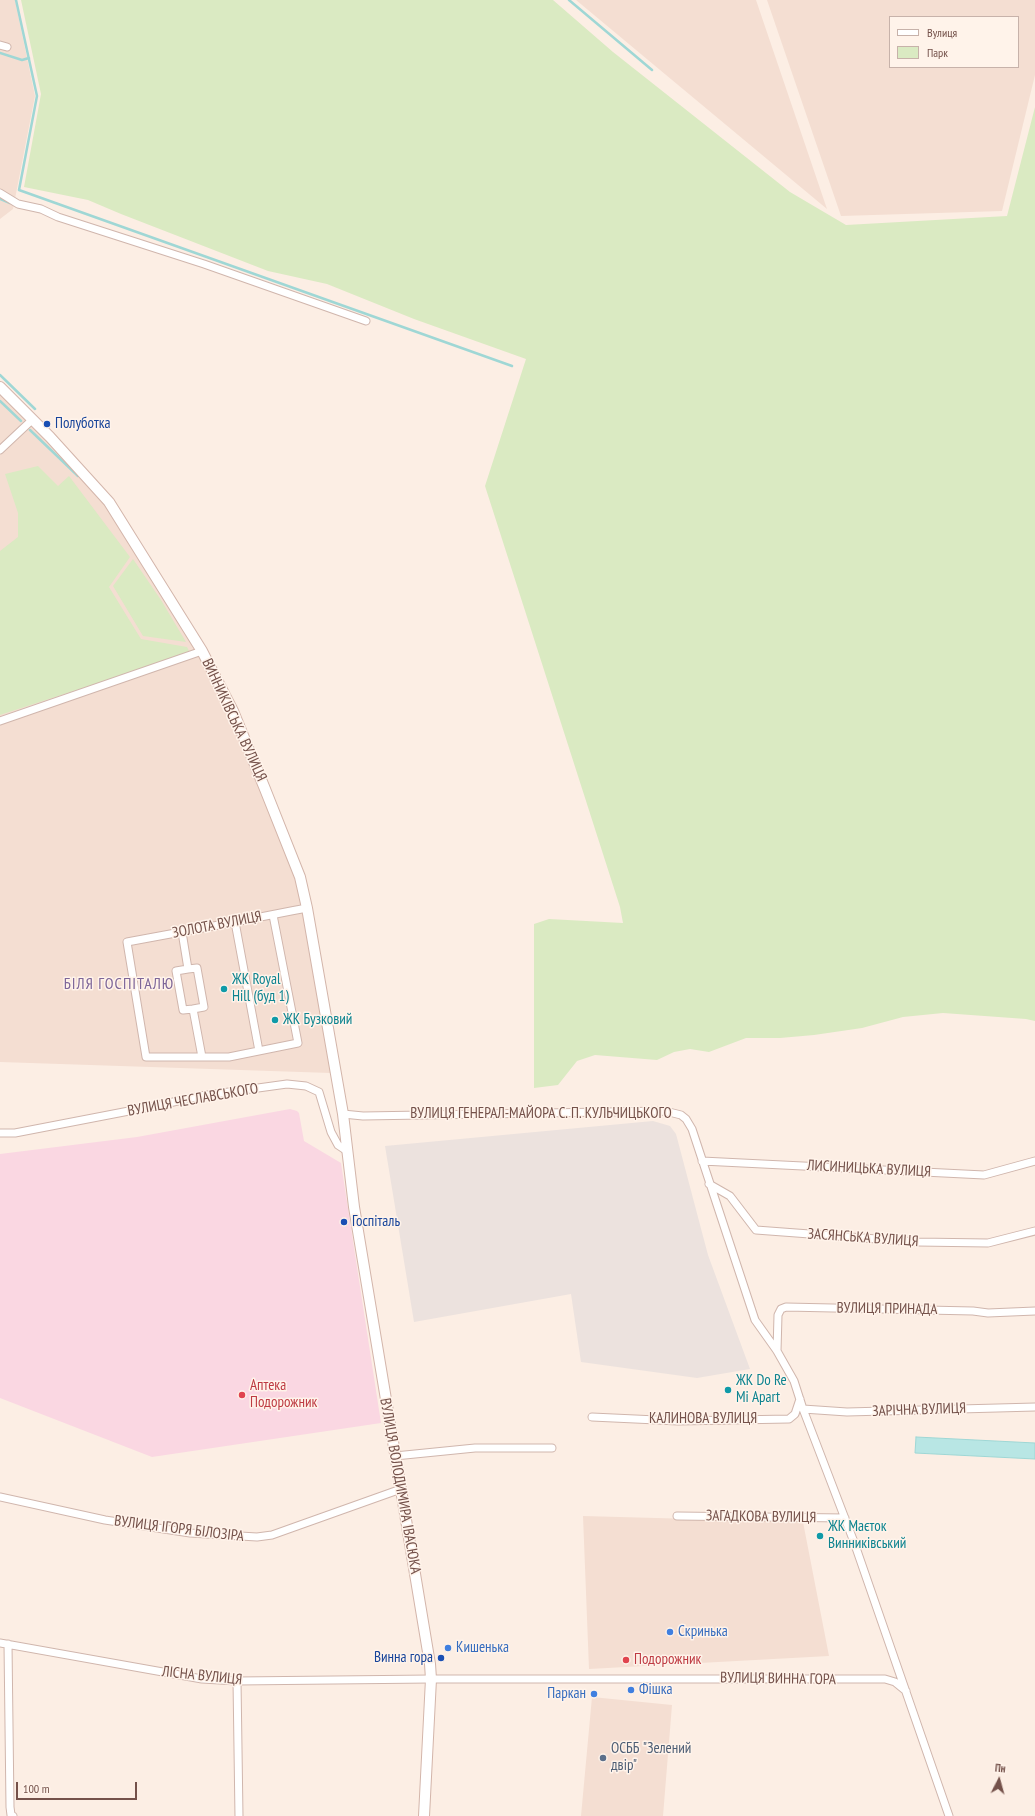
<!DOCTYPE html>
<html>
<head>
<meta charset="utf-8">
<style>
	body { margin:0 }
	#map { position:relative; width:1035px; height:1816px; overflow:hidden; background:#fceee4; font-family:"PT Sans Narrow",sans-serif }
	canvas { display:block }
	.legend { position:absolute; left:889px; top:16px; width:130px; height:52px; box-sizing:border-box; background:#fff3ea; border:1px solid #c7b2aa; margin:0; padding:5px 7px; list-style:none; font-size:12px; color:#74514a }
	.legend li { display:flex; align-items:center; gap:8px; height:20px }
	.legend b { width:20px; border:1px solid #c7b2aa }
	.north { position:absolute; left:979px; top:1760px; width:40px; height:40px; -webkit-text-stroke:3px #fff3ea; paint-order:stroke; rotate:6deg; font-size:11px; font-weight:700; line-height:16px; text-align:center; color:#74514a }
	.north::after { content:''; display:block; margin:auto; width:14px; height:18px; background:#74514a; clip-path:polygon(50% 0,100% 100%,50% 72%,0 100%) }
	.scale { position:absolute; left:16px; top:1782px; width:121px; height:18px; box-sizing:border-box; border:2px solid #74514a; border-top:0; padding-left:5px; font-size:12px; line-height:14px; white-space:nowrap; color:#74514a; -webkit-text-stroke:3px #fff3ea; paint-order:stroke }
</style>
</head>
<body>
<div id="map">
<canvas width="1035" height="1816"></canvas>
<ul class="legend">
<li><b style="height:5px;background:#fff"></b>Вулиця</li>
<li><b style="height:11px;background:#daeac2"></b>Парк</li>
</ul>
<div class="north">Пн</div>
<div class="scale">100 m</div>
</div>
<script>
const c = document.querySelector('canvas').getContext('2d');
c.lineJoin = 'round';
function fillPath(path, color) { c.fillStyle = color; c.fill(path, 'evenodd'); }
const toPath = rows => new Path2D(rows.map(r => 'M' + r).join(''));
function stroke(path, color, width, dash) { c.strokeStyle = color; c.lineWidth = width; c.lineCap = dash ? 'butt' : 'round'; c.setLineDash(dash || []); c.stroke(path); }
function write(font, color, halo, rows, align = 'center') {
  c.font = font + ' "PT Sans Narrow",sans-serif'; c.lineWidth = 3; c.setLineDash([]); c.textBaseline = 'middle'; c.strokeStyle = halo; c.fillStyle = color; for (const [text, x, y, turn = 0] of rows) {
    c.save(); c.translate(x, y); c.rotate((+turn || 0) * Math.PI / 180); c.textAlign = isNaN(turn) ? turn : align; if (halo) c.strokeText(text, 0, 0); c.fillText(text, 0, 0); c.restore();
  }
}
const residential = toPath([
	[0,0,15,0,35,96,13,209,0,219],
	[576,0,756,0,827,209],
	[767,0,1035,0,1035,75,1002,211,841,216],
	[890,17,1018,17,1018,67,890,67],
	[0,389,109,502,202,651,300,877,331,1073,0,1062],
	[583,1516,803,1522,829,1656,589,1669],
	[592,1697,672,1705,663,1816,581,1816]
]);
const industrial = toPath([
	[653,1121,670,1126,676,1134,708,1255,750,1369,697,1378,581,1362,571,1294,414,1322,385,1146]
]);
const medical = toPath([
	[290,1109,297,1111,299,1113,304,1141,341,1163,381,1423,152,1457,0,1398,0,1154,137,1137]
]);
const green = toPath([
	[21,0,553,0,613,52,790,192,846,225,1007,216,1035,107,1035,1021,1026,1019,943,1013,903,1017,862,1028,814,1035,780,1038,746,1038,709,1052,690,1049,674,1052,657,1060,595,1055,577,1061,558,1085,534,1088,534,924,549,919,623,923,620,907,485,486,526,359,414,319,327,284,268,271,121,214,88,200,24,187,41,94],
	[38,466,58,486,69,476,130,557,109,587,141,639,187,647,190,653,0,715,0,551,18,537,18,513,5,474],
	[133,559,161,600,186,642,143,636,113,586]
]);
const water = toPath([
	[916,1437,1035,1443,1035,1459,915,1453,916,1437]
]);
const stream = toPath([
	[16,0,37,96,19,190,512,366],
	[569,0,652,70],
	[0,53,22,60,29,58],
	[0,199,10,203],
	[0,375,35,409],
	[0,401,21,421],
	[30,430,78,476]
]);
const minor = toPath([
	[0,45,7,47],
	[0,193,18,204,41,209,58,217,204,264,366,321],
	[0,450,33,419],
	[0,721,202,651],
	[273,915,298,1043,229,1057,146,1057,127,942,235,922,291,911,307,908],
	[235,922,259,1051],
	[182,932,188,969,197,968,204,1007,193,1009,202,1057],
	[188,969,176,971,183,1010,193,1009],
	[343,1114,363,1116,665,1111,681,1115,686,1119,692,1129,755,1320,777,1351,794,1381,803,1409,854,1542,949,1816],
	[0,1133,15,1133,160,1105,200,1096,287,1084,306,1086,319,1092,331,1132,338,1145,347,1151],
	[702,1161,984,1175,1035,1161],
	[709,1184,730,1196,756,1230,917,1242,988,1243,1035,1231],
	[777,1351,778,1315,781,1309,786,1307,973,1311,988,1313,1035,1311],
	[803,1409,847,1412,1035,1407],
	[592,1417,678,1421,789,1419,795,1414,800,1399],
	[395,1456,475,1448,552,1448],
	[0,1497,105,1520,190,1533,257,1537,272,1535,401,1489],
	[677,1516,845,1518],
	[0,1643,202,1679,237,1681,431,1679,885,1679,895,1682,906,1691],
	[8,1644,10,1807,11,1815,13,1816],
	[237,1681,239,1816]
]);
const secondary = toPath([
	[0,387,50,437,109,502,202,651,233,711,265,789,300,877,307,908,343,1114,354,1207,430,1664,431,1679,424,1816]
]);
const markers = [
	[47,424,4,"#1a4fb4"],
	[224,989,4,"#0f9aa8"],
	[275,1020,4,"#0f9aa8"],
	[344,1222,4,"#1a4fb4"],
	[728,1390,4,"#0f9aa8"],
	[242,1395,4,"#e0444e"],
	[820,1536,4,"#0f9aa8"],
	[670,1632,4,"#3f7fe0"],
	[448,1648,4,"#3f7fe0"],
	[441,1658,4,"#1a4fb4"],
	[626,1660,4,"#e0444e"],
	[631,1690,4,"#3f7fe0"],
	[594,1694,4,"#3f7fe0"],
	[603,1758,4,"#5c6f8a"]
];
const transitNames = [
	["Полуботка",55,424],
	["Госпіталь",352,1222],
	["Винна гора",433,1658,"right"]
];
const streetNames = [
	["ВИННИКІВСЬКА ВУЛИЦЯ",234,720,65],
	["ЗОЛОТА ВУЛИЦЯ",217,925,-11],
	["ВУЛИЦЯ ЧЕСЛАВСЬКОГО",193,1100,-10],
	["ВУЛИЦЯ ГЕНЕРАЛ-МАЙОРА С. П. КУЛЬЧИЦЬКОГО",541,1114],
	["ЛИСИНИЦЬКА ВУЛИЦЯ",869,1169,3],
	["ЗАСЯНСЬКА ВУЛИЦЯ",863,1238,4],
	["ВУЛИЦЯ ПРИНАДА",887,1309,1],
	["ЗАРІЧНА ВУЛИЦЯ",919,1410,-2],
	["КАЛИНОВА ВУЛИЦЯ",703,1419],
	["ВУЛИЦЯ ВОЛОДИМИРА ІВАСЮКА",400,1486,80],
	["ЗАГАДКОВА ВУЛИЦЯ",761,1517,1],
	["ВУЛИЦЯ ІГОРЯ БІЛОЗІРА",179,1529,7],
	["ЛІСНА ВУЛИЦЯ",202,1676,6],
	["ВУЛИЦЯ ВИННА ГОРА",778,1679,1]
];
const cultureNames = [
	["ЖК Royal",232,980],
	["Hill (буд 1)",232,997],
	["ЖК Бузковий",283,1020],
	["ЖК Do Re",736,1381],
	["Mi Apart",736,1398],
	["ЖК Маєток",828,1527],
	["Винниківський",828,1544]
];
const healthNames = [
	["Аптека",250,1386],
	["Подорожник",250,1403],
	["Подорожник",634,1660]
];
const shopNames = [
	["Скринька",678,1632],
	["Кишенька",456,1648],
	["Фішка",639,1690],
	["Паркан",586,1694,"right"]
];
const serviceNames = [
	["ОСББ \"Зелений",611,1749],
	["двір\"",611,1766]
];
const neighbourhoodNames = [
	["БІЛЯ ГОСПІТАЛЮ",119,984]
];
fillPath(residential, '#f4ded2');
fillPath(industrial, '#ece2de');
fillPath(medical, '#fad7e2');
fillPath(green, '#daeac2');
fillPath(water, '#b8e6e4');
stroke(water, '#9fd7d5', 1);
stroke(stream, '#9fd7d5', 2.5);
stroke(minor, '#d0b6ad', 9);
stroke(secondary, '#d3b5aa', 12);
stroke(minor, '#fff', 7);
stroke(secondary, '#fff', 10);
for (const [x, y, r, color] of markers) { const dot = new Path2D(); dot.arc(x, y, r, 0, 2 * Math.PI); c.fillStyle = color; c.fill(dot); stroke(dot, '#fff3ea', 1.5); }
write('15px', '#164399', '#fff3ea', transitNames, 'left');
write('15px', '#74514a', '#fff3ea', streetNames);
write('15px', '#0d838f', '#fff3ea', cultureNames, 'left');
write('15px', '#be3a42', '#fff3ea', healthNames, 'left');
write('15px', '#366cbe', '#fff3ea', shopNames, 'left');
write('15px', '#4e5e75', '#fff3ea', serviceNames, 'left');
c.letterSpacing = '1px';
write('16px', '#7d6598', '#fff3ea', neighbourhoodNames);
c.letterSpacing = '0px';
</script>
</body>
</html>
